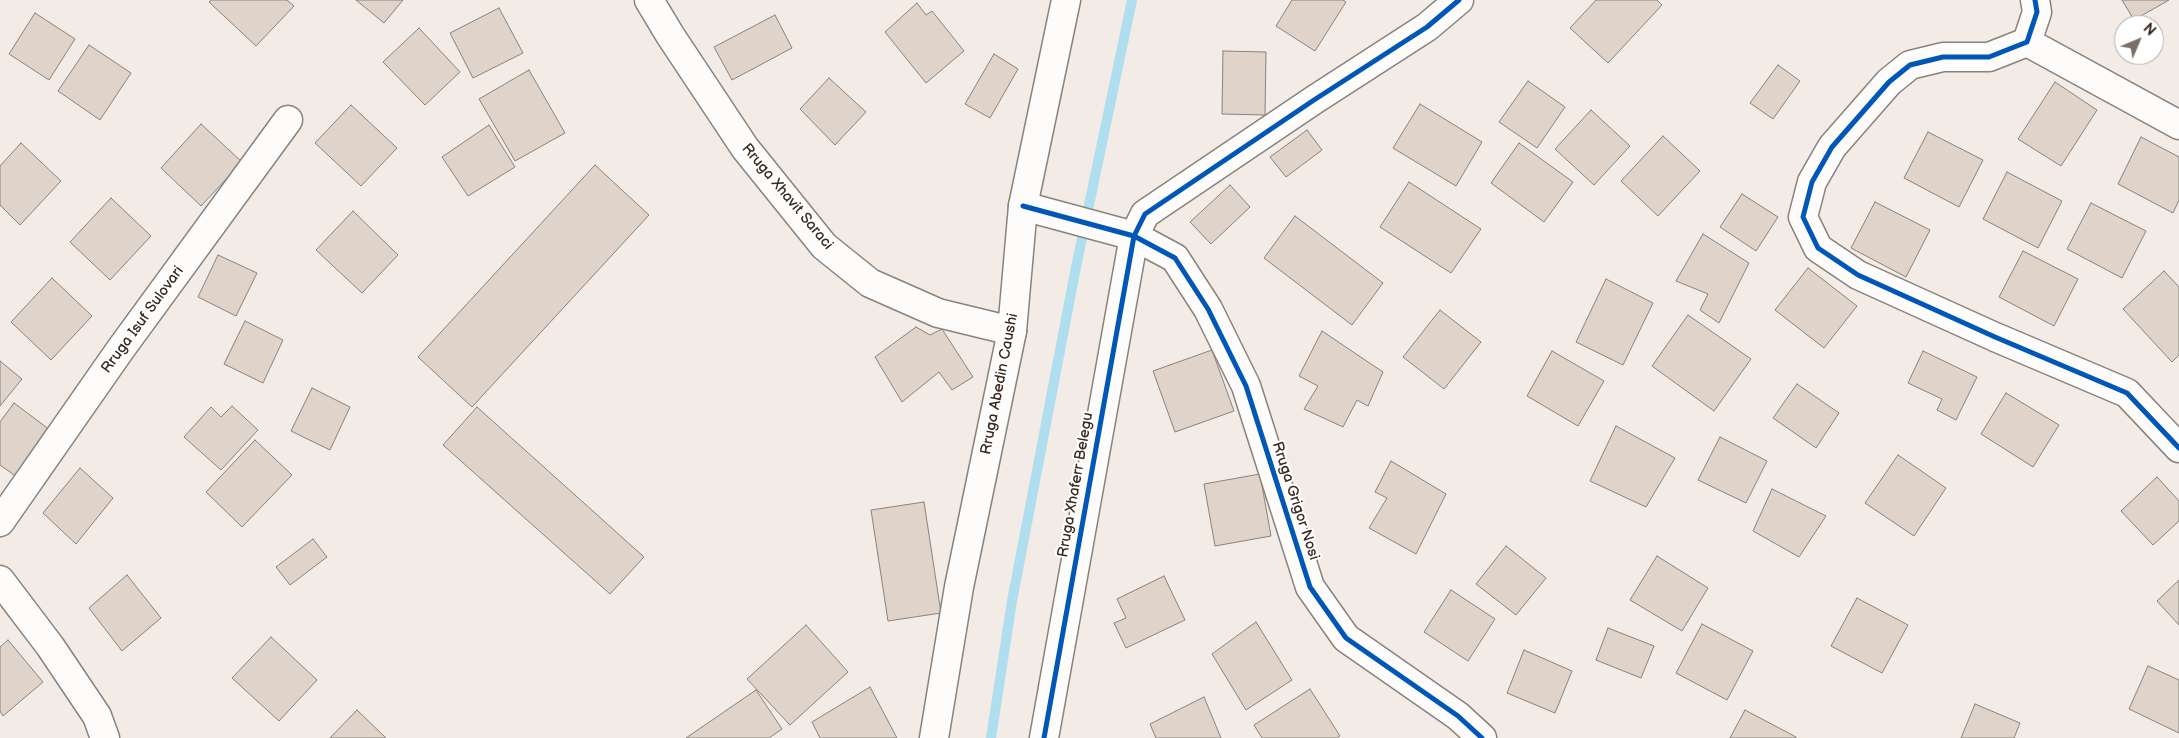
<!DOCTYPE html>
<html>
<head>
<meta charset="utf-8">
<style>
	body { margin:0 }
	#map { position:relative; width:2179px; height:738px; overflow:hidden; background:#f3ebe6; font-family:"Balsamiq Sans",sans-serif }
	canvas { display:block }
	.north { position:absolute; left:2114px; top:15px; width:50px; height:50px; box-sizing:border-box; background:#fff; border:1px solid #b1aaa5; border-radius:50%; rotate:45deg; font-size:14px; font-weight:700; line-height:20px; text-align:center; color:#3b2a1e }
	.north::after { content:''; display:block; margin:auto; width:18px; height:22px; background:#7b6e64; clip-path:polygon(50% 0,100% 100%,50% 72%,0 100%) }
</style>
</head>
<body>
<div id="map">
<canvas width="2179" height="738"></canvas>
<div class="north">N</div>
</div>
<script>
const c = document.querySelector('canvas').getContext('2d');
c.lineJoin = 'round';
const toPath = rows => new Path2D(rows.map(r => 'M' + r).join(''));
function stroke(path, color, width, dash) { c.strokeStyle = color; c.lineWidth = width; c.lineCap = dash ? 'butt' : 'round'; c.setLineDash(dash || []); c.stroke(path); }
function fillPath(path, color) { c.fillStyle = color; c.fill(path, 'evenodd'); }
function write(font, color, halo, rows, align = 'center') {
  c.font = font + ' "Balsamiq Sans",sans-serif'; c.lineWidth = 4; c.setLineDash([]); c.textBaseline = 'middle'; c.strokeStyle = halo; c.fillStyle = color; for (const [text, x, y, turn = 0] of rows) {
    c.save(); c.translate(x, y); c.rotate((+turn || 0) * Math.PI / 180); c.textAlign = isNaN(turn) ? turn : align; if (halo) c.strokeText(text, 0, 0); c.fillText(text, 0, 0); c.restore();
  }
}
const stream = toPath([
	[991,738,1012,601,1076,267,1132,0]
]);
const building = toPath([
	[211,0,287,0,294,6,256,46,209,2,211,0],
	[356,0,403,0,384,23,356,0],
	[1292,0,1343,0,1346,2,1315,51,1276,26,1292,0],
	[1596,0,1657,0,1662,5,1608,63,1570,28,1596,0],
	[2122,0,2169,0,2134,20,2122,0],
	[917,3,926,15,932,11,964,51,926,83,885,32,917,3],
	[499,8,523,53,473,78,450,33,499,8],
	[35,13,75,39,49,80,9,54,35,13],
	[775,15,792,48,732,80,714,47,775,15],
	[419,28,460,72,425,105,383,62,419,28],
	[89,45,131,73,100,120,58,91,89,45],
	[1223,51,1266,52,1265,115,1222,114,1223,51],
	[994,54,1018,69,990,118,965,104,994,54],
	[1778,65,1800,81,1773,119,1750,103,1778,65],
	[529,70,565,133,515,161,479,99,529,70],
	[829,78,866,112,835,145,800,109,829,78],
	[1528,81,1565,107,1537,148,1499,122,1528,81],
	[2055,82,2097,110,2061,166,2018,139,2055,82],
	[1420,104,1482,142,1456,186,1393,148,1420,104],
	[351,105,397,148,361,186,315,143,351,105],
	[1591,110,1630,146,1594,185,1555,149,1591,110],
	[201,124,242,162,201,206,161,168,201,124],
	[489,125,515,167,468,196,442,157,489,125],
	[1307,130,1322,150,1286,177,1270,157,1307,130],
	[1928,132,1983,160,1959,207,1904,178,1928,132],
	[1663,136,1700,171,1658,216,1621,181,1663,136],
	[2141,137,2179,157,2179,200,2173,213,2118,184,2141,137],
	[21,143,61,181,20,225,0,205,0,166,21,143],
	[1519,143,1573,182,1544,222,1491,183,1519,143],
	[595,165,649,215,472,407,418,357,595,165],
	[2007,172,2062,201,2038,248,1983,219,2007,172],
	[1409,182,1481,229,1451,273,1380,227,1409,182],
	[1230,185,1250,207,1211,244,1190,222,1230,185],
	[1742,194,1778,217,1756,251,1720,227,1742,194],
	[111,198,151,236,110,280,70,242,111,198],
	[1875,202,1930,230,1906,277,1851,248,1875,202],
	[2091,203,2146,231,2122,278,2067,249,2091,203],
	[353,211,398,255,362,293,316,250,353,211],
	[1295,216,1383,283,1352,325,1264,258,1295,216],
	[1703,234,1749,263,1719,323,1700,310,1708,294,1676,281,1703,234],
	[2023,251,2078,279,2054,326,1999,297,2023,251],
	[218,255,257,273,236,316,198,297,218,255],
	[1808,268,1857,306,1824,348,1775,310,1808,268],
	[2164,271,2179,287,2179,355,2172,362,2123,309,2164,271],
	[52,278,92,316,51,360,11,322,52,278],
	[1606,279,1653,303,1623,365,1576,342,1606,279],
	[1440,310,1481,342,1444,389,1403,357,1440,310],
	[1688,315,1751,359,1714,411,1652,366,1688,315],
	[245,321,283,340,263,383,224,364,245,321],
	[916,327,930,335,942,329,973,377,952,390,939,372,902,402,875,357,916,327],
	[1322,331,1383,372,1368,406,1357,400,1343,427,1304,409,1318,386,1299,376,1322,331],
	[1212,350,1234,411,1175,432,1153,371,1212,350],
	[1552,351,1604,381,1578,426,1527,396,1552,351],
	[1923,351,1977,377,1956,420,1937,410,1942,399,1908,383,1923,351],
	[0,361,22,379,0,406,0,361],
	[1797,384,1839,413,1816,448,1773,418,1797,384],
	[312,388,350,407,330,450,291,431,312,388],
	[2006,393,2059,425,2033,467,1981,434,2006,393],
	[14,403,54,433,20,479,0,465,0,422,14,403],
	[232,406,258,430,221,470,184,437,211,407,221,417,232,406],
	[477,407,644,557,610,594,443,445,477,407],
	[1616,426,1675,458,1646,507,1590,481,1616,426],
	[1720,437,1767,461,1746,503,1698,480,1720,437],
	[255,440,292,475,242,527,206,492,255,440],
	[1898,455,1946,488,1914,536,1865,503,1898,455],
	[1391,461,1446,494,1416,554,1369,528,1387,498,1375,492,1391,461],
	[80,468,113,498,76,544,43,513,80,468],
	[1260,474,1271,536,1215,546,1204,484,1260,474],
	[2157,477,2179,501,2179,521,2153,545,2121,511,2157,477],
	[1772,489,1826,516,1799,557,1753,531,1772,489],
	[924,502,941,613,888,621,871,510,924,502],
	[313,539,327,557,290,585,276,567,313,539],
	[1506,546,1546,578,1516,615,1476,584,1506,546],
	[1657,556,1708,588,1682,631,1630,600,1657,556],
	[127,575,161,618,122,651,89,608,127,575],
	[1164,576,1185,620,1126,648,1114,623,1126,618,1117,599,1164,576],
	[2179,580,2179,625,2157,601,2179,580],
	[1451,590,1495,619,1468,661,1424,632,1451,590],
	[1857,598,1908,625,1882,673,1831,646,1857,598],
	[1256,622,1292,680,1246,710,1212,654,1256,622],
	[1702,624,1753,651,1727,700,1676,673,1702,624],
	[806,625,848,672,790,725,747,679,806,625],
	[1608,628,1654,646,1641,678,1596,660,1608,628],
	[271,637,317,680,279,721,232,678,271,637],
	[8,640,43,682,3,716,0,711,0,647,8,640],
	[1524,650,1572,671,1555,713,1507,693,1524,650],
	[2148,666,2179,680,2179,733,2129,709,2148,666],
	[870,687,897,738,820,738,812,722,870,687],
	[1310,689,1340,736,1337,738,1262,738,1254,725,1310,689],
	[756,690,782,729,769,738,686,738,756,690],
	[1204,697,1221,738,1156,738,1150,724,1204,697],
	[1975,704,2020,723,2014,738,1961,738,1975,704],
	[357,710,386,738,330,738,357,710],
	[1745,710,1796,737,1796,738,1730,738,1745,710]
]);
const minor = toPath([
	[649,0,670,35,745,148,824,246,870,283,938,313,1012,331],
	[2035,0,2037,12,2027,42,1989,57,1943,57,1910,65,1889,82,1832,147,1812,182,1803,217,1818,248,1858,275,1995,337,2127,393,2179,448],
	[2027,42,2179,125],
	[1023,206,1134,236,1175,258,1208,309,1246,386,1310,587,1346,638,1458,716,1482,738],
	[0,522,120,350,288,120],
	[0,580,50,646,97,716,105,738],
	[1044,738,1134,236,1145,214,1314,100,1427,27,1459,0]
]);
const major = toPath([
	[934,738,959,587,1012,331,1023,206,1066,0]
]);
const cycleway = toPath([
	[2035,0,2037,12,2027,42,1989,57,1943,57,1910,65,1889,82,1832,147,1812,182,1803,217,1818,248,1858,275,1995,337,2127,393,2179,448],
	[1023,206,1134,236,1175,258,1208,309,1246,386,1310,587,1346,638,1458,716,1482,738],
	[1044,738,1134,236,1145,214,1314,100,1427,27,1459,0]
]);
const streetNames = [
	["Rruga Xhavit Saraci",787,197,50],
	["Rruga Isuf Sulovari",143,320,-54],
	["Rruga Abedin Caushi",1000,384,-79],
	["Rruga Xhaferr Belegu",1076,485,-80],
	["Rruga Grigor Nosi",1295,501,72]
];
stroke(stream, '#afdeef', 10);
fillPath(building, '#dfd3ca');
stroke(building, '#89827d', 1);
stroke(minor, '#89827d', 31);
stroke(major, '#89827d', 31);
stroke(minor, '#fdfcfb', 28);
stroke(major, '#fdfcfb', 28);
stroke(cycleway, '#0057b8', 5);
write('15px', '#3b2a1e', '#fff', streetNames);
</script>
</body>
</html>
